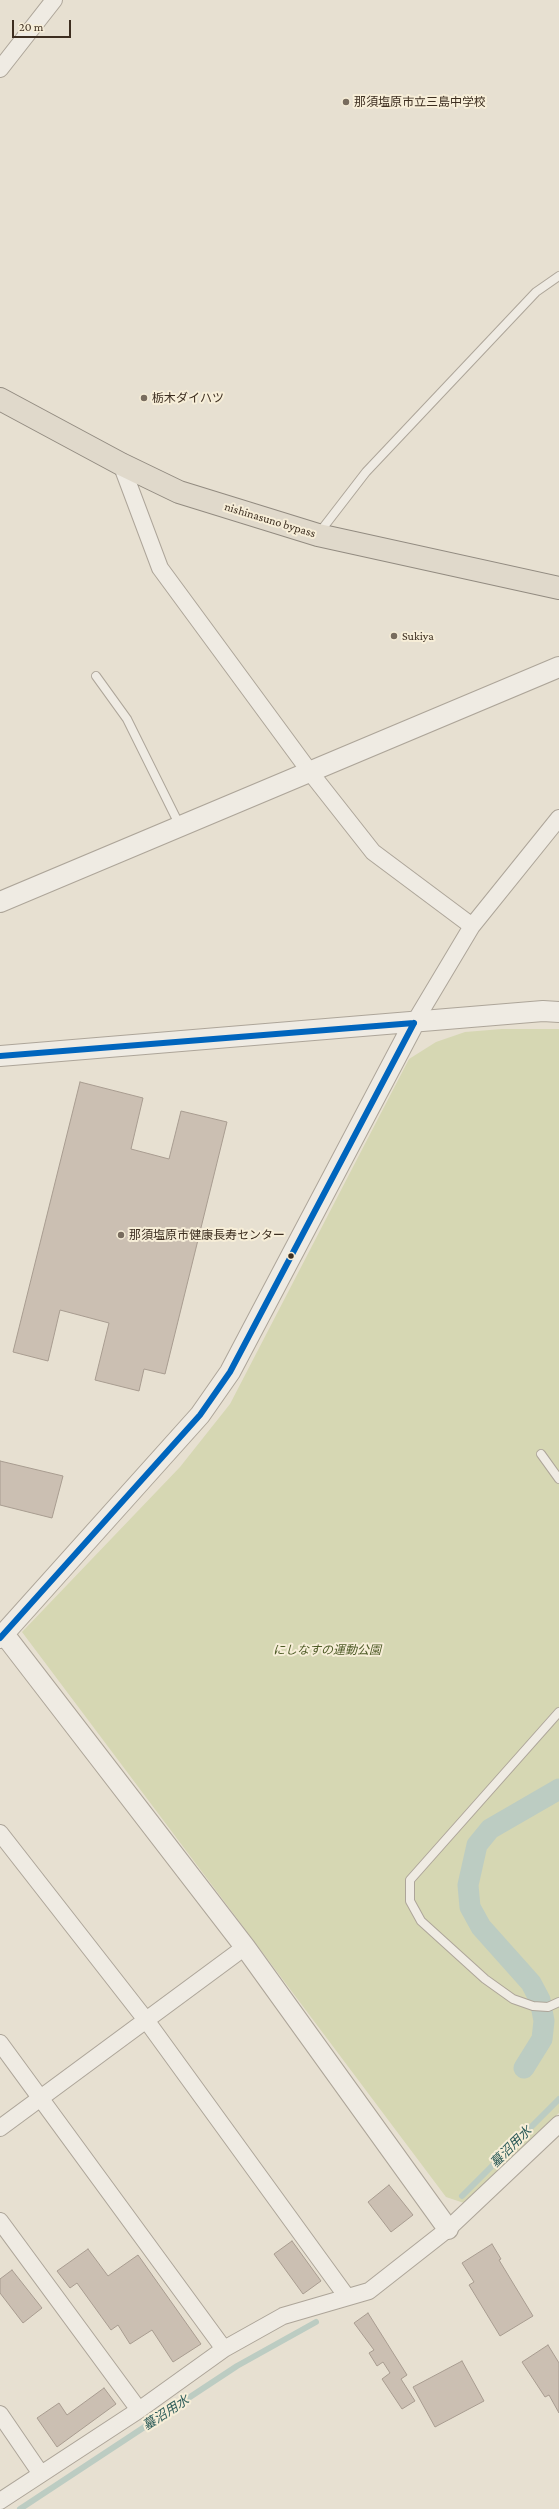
<!DOCTYPE html>
<html>
<head>
<meta charset="utf-8">
<style>
	body { margin:0 }
	#map { position:relative; width:559px; height:2509px; overflow:hidden; background:#e7e0d1; font-family:"Crimson Pro",serif }
	canvas { display:block }
	.scale { position:absolute; left:12px; top:20px; width:59px; height:18px; box-sizing:border-box; border:2px solid #3d2e20; border-top:0; padding-left:5px; font-size:12px; line-height:14px; white-space:nowrap; color:#3d2e20; -webkit-text-stroke:3px #f7eed8; paint-order:stroke }
</style>
</head>
<body>
<div id="map">
<canvas width="559" height="2509"></canvas>
<div class="scale">20 m</div>
</div>
<script>
const c = document.querySelector('canvas').getContext('2d');
c.lineJoin = 'round';
function fillPath(path, color) { c.fillStyle = color; c.fill(path, 'evenodd'); }
const toPath = rows => new Path2D(rows.map(r => 'M' + r).join(''));
function stroke(path, color, width, dash) { c.strokeStyle = color; c.lineWidth = width; c.lineCap = dash ? 'butt' : 'round'; c.setLineDash(dash || []); c.stroke(path); }
function write(font, color, halo, rows, align = 'center') {
  c.font = font + ' "Crimson Pro","Noto Sans JP",serif'; c.lineWidth = 4; c.setLineDash([]); c.textBaseline = 'middle'; c.strokeStyle = halo; c.fillStyle = color; for (const [text, x, y, turn = 0] of rows) {
    c.save(); c.translate(x, y); c.rotate((+turn || 0) * Math.PI / 180); c.textAlign = isNaN(turn) ? turn : align; if (halo) c.strokeText(text, 0, 0); c.fillText(text, 0, 0); c.restore();
  }
}
const green = toPath([
	[502,1029,559,1029,559,2113,464,2203,446,2197,22,1632,180,1467,230,1404,409,1059,436,1042,465,1032]
]);
const stream = toPath([
	[462,2196,559,2099],
	[20,2509,237,2366,316,2322]
]);
const canal = toPath([
	[524,2068,542,2039,544,2021,540,2000,531,1983,481,1927,470,1907,468,1885,477,1845,490,1829,559,1789]
]);
const building = toPath([
	[80,1082,143,1098,131,1149,169,1159,181,1111,227,1122,165,1374,144,1369,139,1391,95,1380,109,1323,60,1310,48,1361,13,1352,80,1082],
	[0,1461,63,1476,52,1518,0,1505,0,1461],
	[389,2185,413,2215,391,2232,368,2202,389,2185],
	[292,2241,321,2281,303,2294,274,2254,292,2241],
	[492,2244,501,2259,499,2260,533,2316,500,2336,469,2285,474,2282,462,2263,492,2244],
	[88,2249,108,2276,138,2255,201,2344,173,2362,152,2330,130,2344,118,2325,111,2330,77,2283,70,2288,57,2271,88,2249],
	[12,2270,42,2308,23,2323,0,2293,0,2279,12,2270],
	[368,2313,407,2375,401,2379,415,2401,402,2409,382,2379,390,2373,383,2362,377,2366,369,2353,374,2350,354,2323,368,2313],
	[548,2345,559,2363,559,2413,549,2395,545,2397,522,2362,548,2345],
	[462,2361,484,2401,435,2427,413,2387,462,2361],
	[104,2388,116,2404,57,2447,37,2418,59,2403,67,2415,104,2388]
]);
const service = toPath([
	[319,533,366,472,536,292,559,276],
	[96,676,127,719,180,826],
	[541,1454,559,1479],
	[559,1712,410,1880,410,1901,421,1921,485,1979,513,1999,533,2006,548,2007,559,2002]
]);
const minor = toPath([
	[0,69,54,0],
	[121,464,160,568,310,772,373,852,472,926],
	[414,1023,472,926,559,818],
	[0,1833,146,2020,347,2297],
	[0,2043,224,2349],
	[0,2128,245,1947],
	[0,2221,139,2410],
	[0,2414,41,2474],
	[0,2501,139,2410,224,2349,283,2316,369,2291,448,2229,559,2124]
]);
const tertiary = toPath([
	[0,902,559,667],
	[0,1056,543,1011,559,1012],
	[4,1634,245,1947,448,2229],
	[0,1638,200,1415,230,1372,414,1023]
]);
const trunk = toPath([
	[0,399,121,464,179,492,318,535,559,588]
]);
const bus1 = toPath([
	[0,1056,414,1023],
	[0,1638,200,1415,230,1372,414,1023]
]);
const markers = [
	[346,102,4,"#786c5e"],
	[144,398,4,"#786c5e"],
	[394,636,4,"#786c5e"],
	[121,1235,4,"#786c5e"],
	[291,1256,3.5,"#3d2e20"]
];
const poiNames = [
	["那須塩原市立三島中学校",354,102],
	["栃木ダイハツ",152,398],
	["Sukiya",402,636],
	["那須塩原市健康長寿センター",129,1235]
];
const streetNames = [
	["nishinasuno bypass",270,520,17]
];
const parkNames = [
	["にしなすの運動公園",327,1650]
];
const waterNames = [
	["蟇沼用水",511,2147,-45],
	["蟇沼用水",166,2413,-33]
];
fillPath(green, '#d6d7b3');
stroke(stream, '#bcccc2', 6);
stroke(canal, '#bcccc2', 21);
fillPath(building, '#cbbfb2');
stroke(building, '#a89c90', 1);
stroke(service, '#ada599', 10);
stroke(minor, '#ada599', 18);
stroke(tertiary, '#ada599', 22);
stroke(trunk, '#928b80', 24);
stroke(service, '#efebe3', 8);
stroke(minor, '#efebe3', 16);
stroke(tertiary, '#efebe3', 20);
stroke(trunk, '#e0d9cb', 22);
stroke(bus1, '#0065bd', 6);
for (const [x, y, r, color] of markers) { const dot = new Path2D(); dot.arc(x, y, r, 0, 2 * Math.PI); c.fillStyle = color; c.fill(dot); stroke(dot, '#f7eed8', 1.5); }
write('12px', '#3d2e20', '#f7eed8', poiNames, 'left');
write('12px', '#3d2e20', '#f7eed8', streetNames);
write('italic 12px', '#4d5a26', '#f7eed8', parkNames);
write('italic 13px', '#2f5d5a', '#f7eed8', waterNames);
</script>
</body>
</html>
